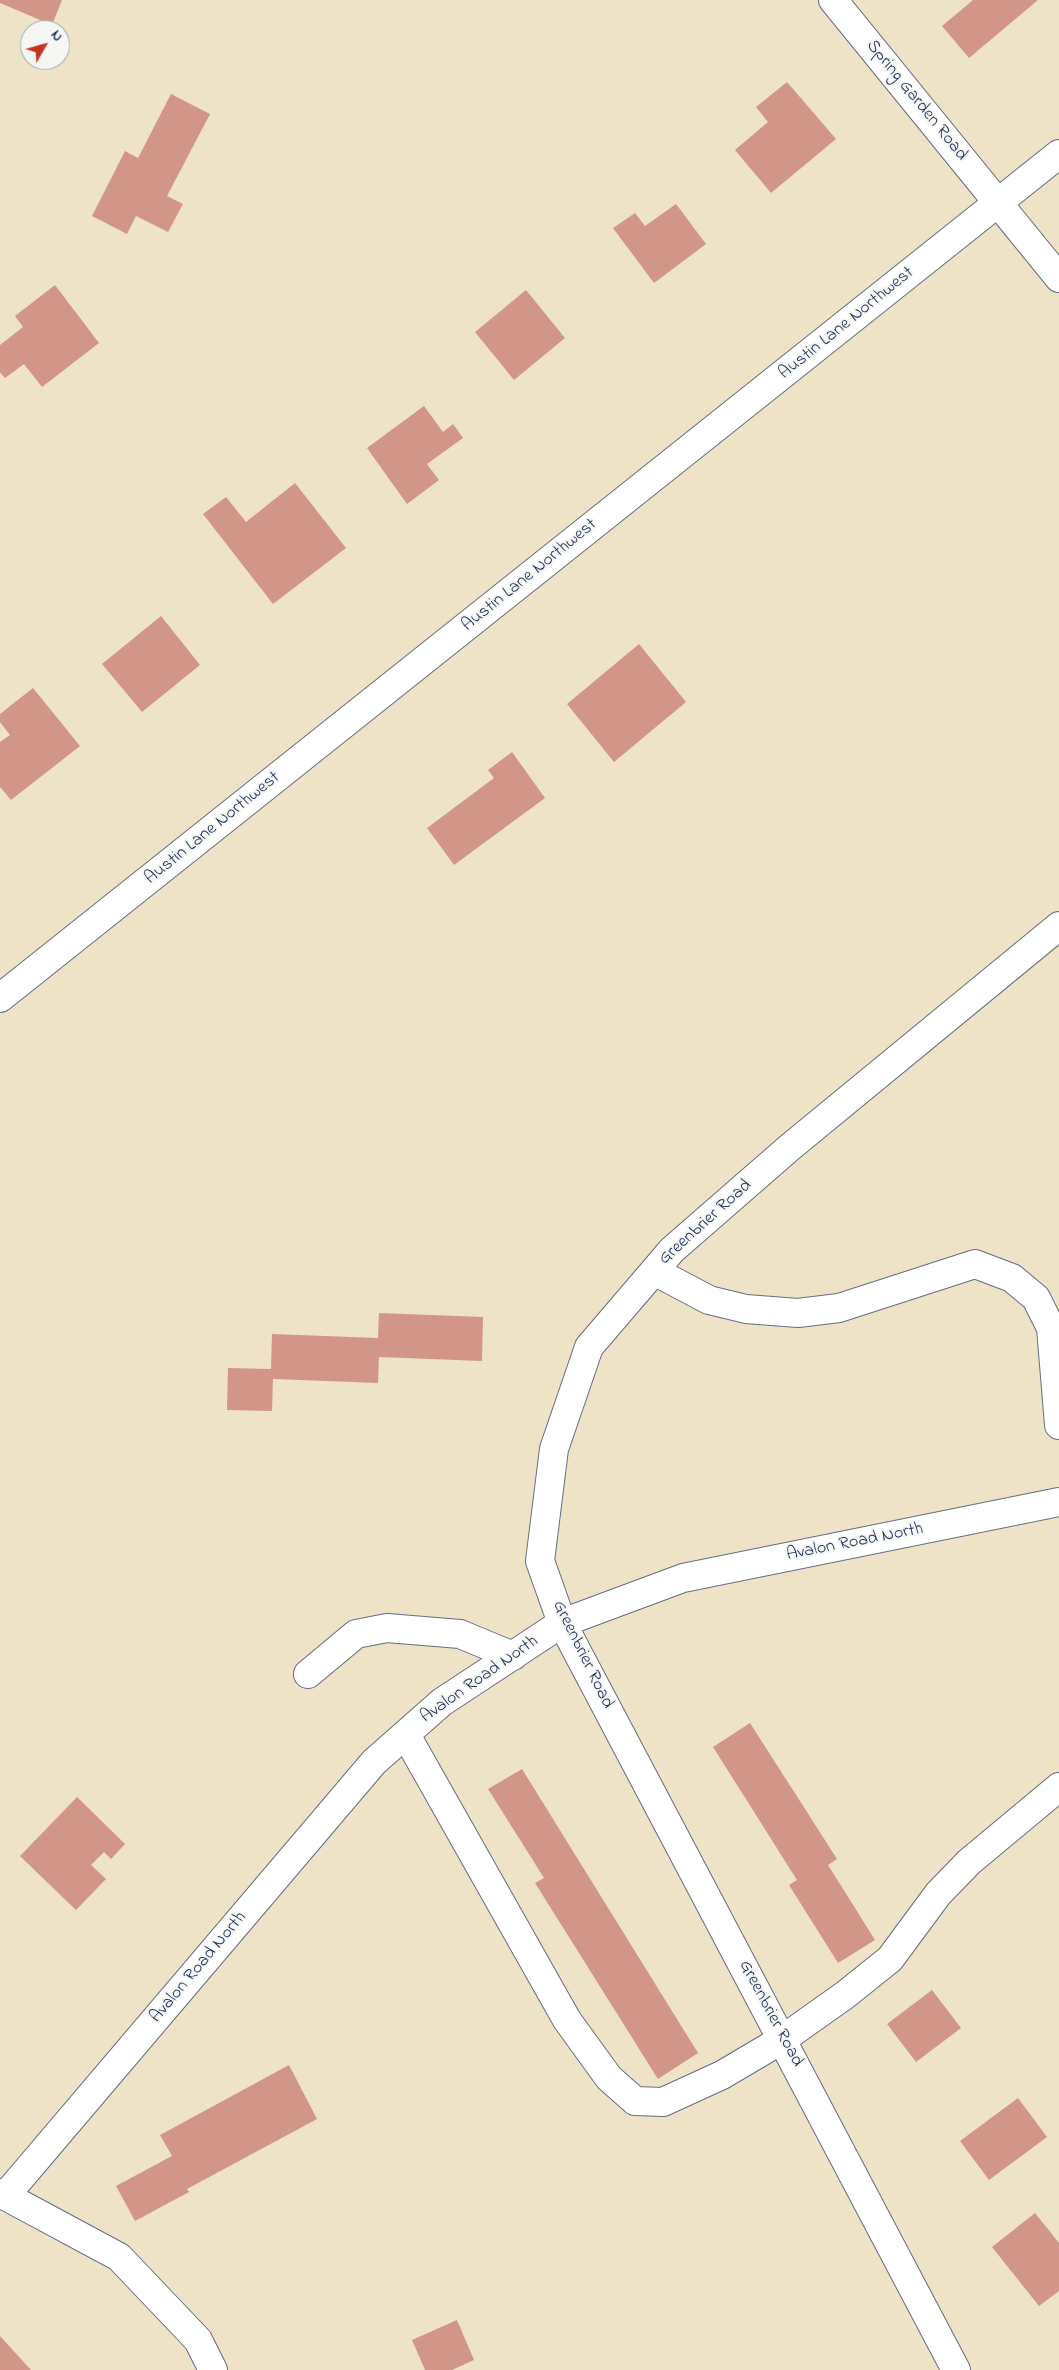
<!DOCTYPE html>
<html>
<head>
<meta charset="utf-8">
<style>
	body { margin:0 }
	#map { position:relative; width:1059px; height:2370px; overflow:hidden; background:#eee3c6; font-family:"Indie Flower",sans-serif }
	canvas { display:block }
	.north { position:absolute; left:20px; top:20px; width:50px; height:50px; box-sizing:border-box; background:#f6f6f2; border:1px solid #9ea6b7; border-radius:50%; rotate:52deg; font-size:14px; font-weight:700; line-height:20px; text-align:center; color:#1b2f5e }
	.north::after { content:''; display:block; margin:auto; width:18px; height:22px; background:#c8321e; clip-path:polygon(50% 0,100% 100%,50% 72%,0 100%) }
</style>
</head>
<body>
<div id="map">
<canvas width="1059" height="2370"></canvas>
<div class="north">N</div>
</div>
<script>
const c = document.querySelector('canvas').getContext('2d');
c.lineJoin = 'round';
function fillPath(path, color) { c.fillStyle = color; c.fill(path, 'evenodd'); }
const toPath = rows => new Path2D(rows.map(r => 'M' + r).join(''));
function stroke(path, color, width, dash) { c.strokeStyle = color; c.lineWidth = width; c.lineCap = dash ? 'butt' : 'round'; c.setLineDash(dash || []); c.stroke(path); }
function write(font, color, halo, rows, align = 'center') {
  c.font = font + ' "Indie Flower",sans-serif'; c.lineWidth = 4; c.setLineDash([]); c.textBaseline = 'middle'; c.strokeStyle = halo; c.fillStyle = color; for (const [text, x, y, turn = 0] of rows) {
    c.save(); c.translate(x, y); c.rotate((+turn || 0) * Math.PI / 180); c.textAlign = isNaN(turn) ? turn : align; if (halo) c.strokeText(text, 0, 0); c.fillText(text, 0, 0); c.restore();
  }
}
const building = toPath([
	[0,0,62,0,52,25,0,3],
	[973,0,1038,0,969,58,942,26],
	[787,82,836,139,771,193,735,150,768,122,756,107],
	[171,94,210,114,167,196,183,204,168,232,136,216,127,234,92,216,125,151,138,158],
	[676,204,706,244,654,283,613,228,635,213,645,226],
	[55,285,99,343,42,387,24,364,5,378,0,372,0,345,23,327,15,316],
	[526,290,565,338,514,380,475,332],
	[424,406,443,432,453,424,463,438,427,464,439,480,407,504,367,448],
	[295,483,346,548,273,604,203,514,226,497,246,522],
	[161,616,200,665,142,712,102,664],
	[639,644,686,702,614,762,567,704],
	[33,688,80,746,11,800,0,787,0,742,10,735,0,722,0,714],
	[512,752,545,798,454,865,427,828,494,778,488,770],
	[379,1313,483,1317,482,1361,379,1357,378,1383,273,1379,272,1411,227,1410,228,1368,271,1369,272,1334,378,1338],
	[750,1723,837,1859,828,1865,875,1940,838,1963,789,1885,797,1880,713,1747],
	[522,1769,698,2053,658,2079,535,1883,544,1878,488,1789],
	[77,1797,125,1844,111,1859,104,1852,91,1865,106,1879,76,1910,20,1856],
	[932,1990,961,2028,916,2062,887,2024],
	[289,2065,317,2119,187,2189,189,2192,135,2221,116,2186,172,2156,160,2135],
	[1018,2098,1047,2137,989,2180,960,2141],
	[1035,2213,1059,2243,1059,2291,1039,2306,992,2247],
	[457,2320,474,2360,452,2370,425,2370,412,2340],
	[0,2336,31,2370,0,2370]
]);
const minor = toPath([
	[833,0,1059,278],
	[0,998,1059,154],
	[654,1271,709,1300,746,1309,798,1313,839,1308,975,1264,1012,1278,1036,1298,1051,1328,1059,1425],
	[308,1674,356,1634,387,1628,460,1634,513,1656],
	[406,1735,567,2020,609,2078,635,2101,663,2102,722,2075,783,2039,845,1995,890,1959,938,1894,969,1862,1059,1787],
	[0,2193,119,2257,198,2340,213,2370],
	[6,2195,374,1762,442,1702,562,1623,683,1578,1059,1502],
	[956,2370,562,1623,540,1561,554,1449,589,1347,672,1250,789,1148,1059,926]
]);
const streetNames = [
	["Spring Garden Road",916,101,51],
	["Austin Lane Northwest",847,324,-39],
	["Austin Lane Northwest",530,576,-39],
	["Austin Lane Northwest",213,829,-39],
	["Greenbrier Road",706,1223,-42],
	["Avalon Road North",855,1543,-11],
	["Greenbrier Road",582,1655,64],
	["Avalon Road North",480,1680,-35],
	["Avalon Road North",199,1968,-50],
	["Greenbrier Road",770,2014,62]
];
fillPath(building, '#d19687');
stroke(minor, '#656e82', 30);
stroke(minor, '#fff', 28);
write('18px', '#1b2f5e', '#f6f6f2', streetNames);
</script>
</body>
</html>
